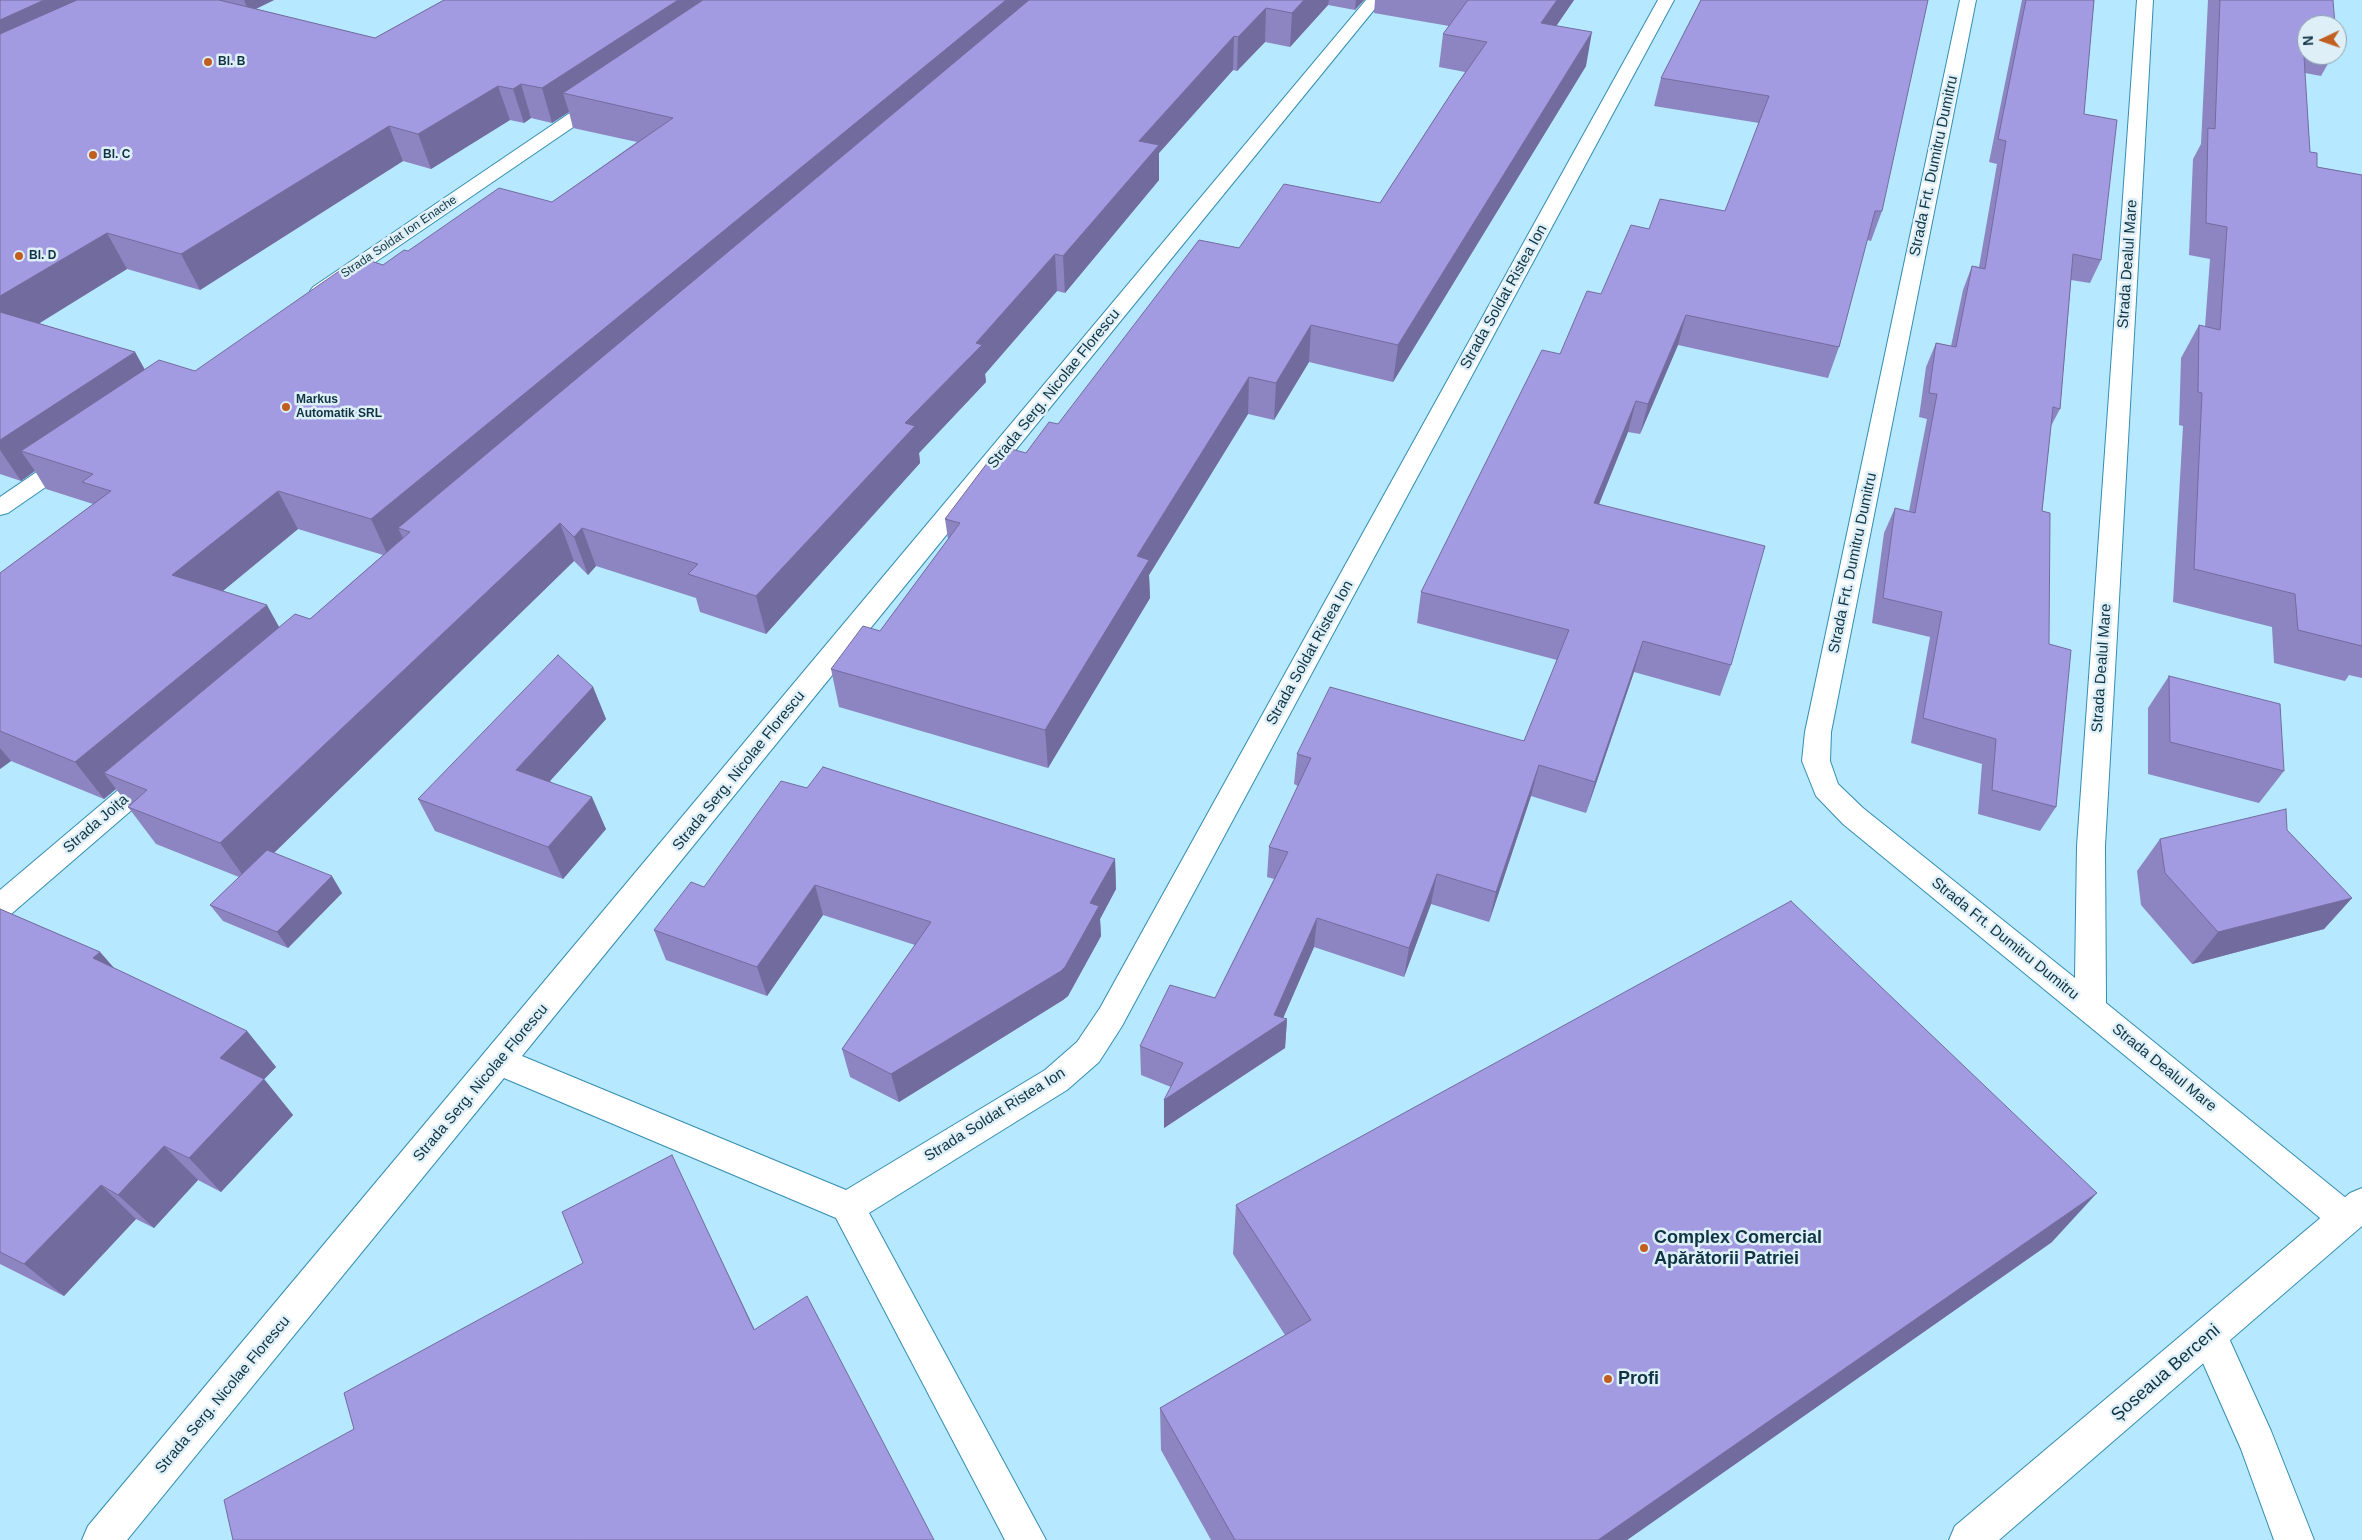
<!DOCTYPE html>
<html>
<head>
<meta charset="utf-8">
<style>
	body { margin:0 }
	#map { position:relative; width:2362px; height:1540px; overflow:hidden; background:#b6e8ff; font-family:Arial,sans-serif }
	canvas { display:block }
	.north { position:absolute; left:2297px; top:15px; width:50px; height:50px; box-sizing:border-box; background:#dfeff7; border:1px solid #8ba4af; border-radius:50%; rotate:267deg; font-size:14px; font-weight:700; line-height:20px; text-align:center; color:#0e3443 }
	.north::after { content:''; display:block; margin:auto; width:18px; height:22px; background:#c05f20; clip-path:polygon(50% 0,100% 100%,50% 72%,0 100%) }
</style>
</head>
<body>
<div id="map">
<canvas width="2362" height="1540"></canvas>
<div class="north">N</div>
</div>
<script>
const c = document.querySelector('canvas').getContext('2d');
c.lineJoin = 'round';
const toPath = rows => new Path2D(rows.map(r => 'M' + r).join(''));
function stroke(path, color, width, dash) { c.strokeStyle = color; c.lineWidth = width; c.lineCap = dash ? 'butt' : 'round'; c.setLineDash(dash || []); c.stroke(path); }
function fillPath(path, color) { c.fillStyle = color; c.fill(path, 'evenodd'); }
function write(font, color, halo, rows, align = 'center') {
  c.font = font + ' Arial,sans-serif'; c.lineWidth = 5; c.setLineDash([]); c.textBaseline = 'middle'; c.strokeStyle = halo; c.fillStyle = color; for (const [text, x, y, turn = 0] of rows) {
    c.save(); c.translate(x, y); c.rotate((+turn || 0) * Math.PI / 180); c.textAlign = isNaN(turn) ? turn : align; if (halo) c.strokeText(text, 0, 0); c.fillText(text, 0, 0); c.restore();
  }
}
const street = toPath([
	[1366,0,1382,0,522,1056,846,1190,1045,1070,1077,1042,1100,1008,1658,0,1674,0,1122,1026,1099,1062,1067,1090,869,1213,1046,1540,1005,1540,836,1218,504,1078,127,1540,82,1540,88,1526,1366,0],
	[1960,0,1976,0,1831,732,1830,761,1838,784,1863,808,2075,978,2077,846,2137,0,2153,0,2105,846,2106,1003,2357,1207,2362,1219,2357,1229,2345,1234,2333,1229,2201,1118,1843,824,1816,796,1802,761,1805,732,1960,0],
	[601,95,607,96,610,100,607,104,327,295,320,297,313,295,310,291,313,287,595,96,601,95],
	[71,452,79,454,82,459,79,464,8,513,0,515,0,497,63,454,71,452],
	[153,766,163,769,167,776,163,783,10,915,0,919,0,890,143,769,153,766],
	[2209,1318,2222,1323,2271,1431,2314,1540,2274,1540,2241,1449,2191,1336,2196,1323,2209,1318]
]);
const secondary = toPath([
	[2362,1188,2362,1226,1999,1540,1949,1540,1955,1526,2350,1193,2362,1188]
]);
const wall = toPath([
	[0,0,274,0,256,9,375,38,444,0,1364,0,1355,10,1328,5,1290,47,1265,42,1237,71,1233,70,1159,153,1159,180,1065,293,1057,291,985,374,986,382,919,453,920,463,766,634,700,612,696,598,596,566,588,575,574,561,274,853,342,893,288,948,223,921,210,905,239,877,156,844,128,807,129,806,116,789,104,799,11,761,0,769,0,573,93,504,46,489,35,471,21,481,0,474],
	[569,112,573,128,637,142,552,202,408,251,383,265,357,271,195,371,145,370,135,352,38,323,127,269,200,290,403,161,431,169,510,120,524,123,531,118,552,123],
	[298,529,383,555,310,619,279,627,223,591],
	[1375,0,1574,0,1556,26,1586,66,1393,382,1309,362,1274,420,1248,414,1149,575,1150,598,1048,768,839,707,831,669,880,631,948,539,945,519,1026,453,1058,424,1239,248,1380,203,1465,72,1439,67,1443,34,1449,26,1374,13],
	[1701,0,1882,211,1871,241,1867,240,1839,347,1828,378,1678,345,1640,434,1628,432,1599,504,1731,665,1720,696,1634,672,1586,813,1531,796,1489,922,1431,904,1404,977,1314,947,1283,1018,1287,1019,1285,1048,1164,1128,1164,1100,1171,1087,1141,1075,1140,1046,1215,998,1274,879,1267,877,1269,847,1298,786,1294,784,1297,754,1524,741,1557,660,1417,623,1421,592,1560,354,1601,294,1649,229,1725,211,1759,123,1654,106,1661,78],
	[2022,0,2094,0,2084,114,2101,260,2090,283,2071,280,2060,409,2051,426,2042,511,2056,807,2040,831,1978,814,1982,764,1911,743,1930,637,1872,623,1884,533,1895,508,1909,511,1927,419,1919,417,1926,367,1936,343,1951,346,1963,290,1972,266,1979,267,1997,164,1989,162],
	[2208,0,2333,0,2307,25,2307,55,2333,55,2321,76,2305,73,2310,152,2317,167,2362,175,2362,678,2349,675,2345,681,2274,663,2272,627,2173,602,2183,426,2179,425,2181,358,2199,325,2205,327,2210,259,2189,255,2193,159,2201,144],
	[2169,676,2284,771,2259,803,2148,774,2148,708],
	[593,687,606,719,550,781,606,829,563,879,435,831,418,799],
	[807,788,1115,859,1116,889,1100,919,1101,936,1068,996,1063,1000,899,1102,850,1077,842,1049,915,945,823,915,767,996,666,960,654,930,704,887],
	[2287,830,2352,898,2324,929,2192,964,2141,905,2137,871,2160,839],
	[0,909,100,952,115,969,247,1031,276,1067,264,1079,293,1115,221,1192,198,1180,154,1228,136,1219,64,1296,0,1264],
	[1236,1205,2052,1242,1627,1540,1211,1540,1161,1450,1160,1408,1285,1335,1233,1254]
]);
const shadedWall = toPath([
	[44,0,132,0,0,62,0,20],
	[244,0,274,0,249,12],
	[678,0,735,0,563,93,569,112,552,123,542,88],
	[1006,0,1047,0,398,528,406,544,389,558,371,519],
	[1304,0,1329,0,1328,5,1290,47,1292,13],
	[1356,0,1364,0,1355,10],
	[1557,0,1574,0,1535,57,1541,23],
	[1266,8,1265,42,1237,71,1238,37],
	[1592,32,1586,66,1393,382,1398,345],
	[1234,36,1233,70,1159,153,1159,180,1065,293,1063,256,1139,141],
	[521,84,531,118,524,123,513,89],
	[498,86,510,120,431,169,418,134],
	[389,126,403,161,200,290,181,254],
	[107,233,127,269,6,344,0,334,0,296],
	[1055,254,1057,291,985,374,986,382,919,453,920,463,766,634,756,596,905,423],
	[1686,315,1678,345,1640,434,1648,404],
	[1311,325,1309,362,1274,420,1276,383],
	[135,352,156,390,21,451,35,471,21,481,0,450,0,440],
	[1249,377,1248,414,1149,575,1150,598,1048,768,1045,730,1137,556],
	[1636,401,1628,432,1587,534,1594,503],
	[278,491,298,529,196,613,172,575],
	[560,523,574,561,246,880,220,843],
	[582,528,596,566,588,575,574,537],
	[267,605,288,643,104,773,116,789,104,799,75,762],
	[1643,641,1634,672,1586,813,1595,782],
	[593,687,606,719,531,802,516,770],
	[0,748,11,761,0,769],
	[1539,765,1531,796,1489,922,1496,892],
	[592,797,606,829,563,879,548,847],
	[1115,859,1116,889,1100,919,1101,936,1068,996,1063,1000,899,1102,891,1074,1090,903],
	[1437,874,1431,904,1404,977,1409,948],
	[332,876,342,893,288,948,277,932],
	[815,885,823,915,767,996,757,967],
	[2352,898,2324,929,2192,964,2218,932],
	[1317,918,1314,947,1281,1023,1287,1019,1285,1048,1164,1128,1164,1100,1274,1015],
	[100,952,132,989,93,958],
	[247,1031,276,1067,250,1094,220,1058],
	[264,1079,293,1115,221,1192,189,1158],
	[164,1146,198,1180,154,1228,118,1195],
	[672,1155,691,1196,772,1366,754,1330],
	[101,1185,136,1219,64,1296,24,1264],
	[2097,1193,2052,1242,1627,1540,1598,1540]
]);
const building = toPath([
	[0,0,44,0,0,20,0,0],
	[77,0,219,0,375,38,444,0,678,0,542,88,521,84,513,89,498,86,418,134,389,126,181,254,107,233,0,296,0,34,77,0],
	[703,0,1006,0,371,519,278,491,172,575,267,605,75,762,0,731,0,573,111,491,82,482,93,474,21,451,159,360,195,371,345,267,357,271,371,261,383,265,404,250,408,251,499,188,552,202,673,118,563,93,703,0],
	[1029,0,1304,0,1292,13,1266,8,1238,37,1234,36,1139,141,1159,145,1063,256,1055,254,976,343,982,345,905,423,915,426,756,596,688,574,698,564,582,528,574,537,560,523,220,843,128,807,147,790,104,773,295,614,310,619,410,532,398,528,1029,0],
	[1468,0,1557,0,1541,23,1592,32,1398,345,1311,325,1276,383,1249,377,1137,556,1149,560,1045,730,831,669,863,626,880,631,960,523,945,519,1000,446,1026,453,1049,422,1058,424,1199,240,1239,248,1284,184,1380,203,1456,86,1487,42,1443,34,1468,0],
	[1701,0,1928,0,1882,211,1875,211,1839,347,1686,315,1648,404,1636,401,1594,503,1765,546,1731,665,1643,641,1595,782,1539,765,1496,892,1437,874,1409,948,1317,918,1274,1015,1287,1019,1164,1100,1183,1063,1140,1046,1170,985,1215,998,1288,852,1269,847,1311,758,1297,754,1330,687,1524,741,1569,630,1421,592,1542,350,1560,354,1587,291,1601,294,1631,225,1649,229,1660,199,1725,211,1769,96,1661,78,1701,0],
	[2026,0,2094,0,2084,114,2117,120,2101,260,2073,254,2060,409,2053,407,2042,511,2050,513,2049,644,2071,650,2056,807,1992,790,1996,739,1923,718,1942,612,1883,598,1895,508,1915,513,1937,394,1929,393,1936,343,1956,347,1972,266,1985,269,2006,141,1998,139,2026,0],
	[2220,0,2333,0,2335,25,2307,25,2307,42,2303,41,2310,152,2317,153,2317,167,2362,175,2362,646,2298,630,2295,594,2194,569,2202,393,2198,392,2199,325,2220,330,2227,227,2206,223,2208,128,2215,129,2220,0],
	[0,312,135,352,0,440,0,312],
	[558,655,593,687,516,770,592,797,548,847,418,799,558,655],
	[2169,676,2280,704,2284,771,2170,742,2169,676],
	[823,767,1115,859,1090,903,1099,906,1065,967,1061,971,891,1074,842,1049,931,922,815,885,757,967,654,930,691,882,704,887,781,781,807,788,823,767],
	[2286,809,2287,830,2352,898,2218,932,2165,873,2160,839,2286,809],
	[267,850,332,876,277,932,210,905,267,850],
	[1791,901,2097,1193,1598,1540,1235,1540,1160,1408,1311,1320,1236,1205,1791,901],
	[0,909,100,952,93,958,247,1031,220,1058,264,1079,189,1158,164,1146,118,1195,101,1185,24,1264,0,1252,0,909],
	[672,1155,754,1330,807,1296,934,1540,233,1540,224,1500,354,1429,344,1393,583,1263,562,1212,672,1155]
]);
const markers = [
	[208,62,5,"#c05f20"],
	[93,155,5,"#c05f20"],
	[19,256,5,"#c05f20"],
	[286,407,5,"#c05f20"],
	[1644,1248,5,"#c05f20"],
	[1608,1379,5,"#c05f20"]
];
const farPoinames = [
	["Bl. B",218,62],
	["Bl. C",103,155],
	["Bl. D",29,256],
	["Markus",296,400],
	["Automatik SRL",296,414]
];
const farStreetnames = [
	["Strada Soldat Ion Enache",399,237,-34]
];
const streetNames = [
	["Strada Frt. Dumitru Dumitru",1934,166,-78],
	["Strada Dealul Mare",2128,264,-86],
	["Strada Soldat Ristea Ion",1504,297,-61],
	["Strada Serg. Nicolae Florescu",1054,389,-51],
	["Strada Frt. Dumitru Dumitru",1853,563,-78],
	["Strada Soldat Ristea Ion",1310,653,-61],
	["Strada Dealul Mare",2102,668,-86],
	["Strada Serg. Nicolae Florescu",739,771,-51],
	["Strada Joița",96,824,-41],
	["Strada Frt. Dumitru Dumitru",2005,939,39],
	["Strada Dealul Mare",2164,1068,39],
	["Strada Serg. Nicolae Florescu",481,1083,-50],
	["Strada Soldat Ristea Ion",995,1115,-32],
	["Strada Serg. Nicolae Florescu",223,1395,-50]
];
const nearPoinames = [
	["Complex Comercial",1654,1238],
	["Apărătorii Patriei",1654,1259],
	["Profi",1618,1379]
];
const nearStreetnames = [
	["Șoseaua Berceni",2166,1373,-41]
];
stroke(street, '#338db2', 2);
stroke(secondary, '#338db2', 2);
fillPath(street, '#fff');
fillPath(secondary, '#fff');
fillPath(wall, '#8c85c2');
fillPath(shadedWall, '#726c9e');
fillPath(building, '#a39be1');
stroke(building, '#726c9e', 1);
for (const [x, y, r, color] of markers) { const dot = new Path2D(); dot.arc(x, y, r, 0, 2 * Math.PI); c.fillStyle = color; c.fill(dot); stroke(dot, '#dfeff7', 2); }
write('bold 12px', '#0e3443', '#dfeff7', farPoinames, 'left');
write('12px', '#0e3443', '#dfeff7', farStreetnames);
write('15px', '#0e3443', '#dfeff7', streetNames);
write('bold 18px', '#0e3443', '#dfeff7', nearPoinames, 'left');
write('18px', '#0e3443', '#dfeff7', nearStreetnames);
</script>
</body>
</html>
